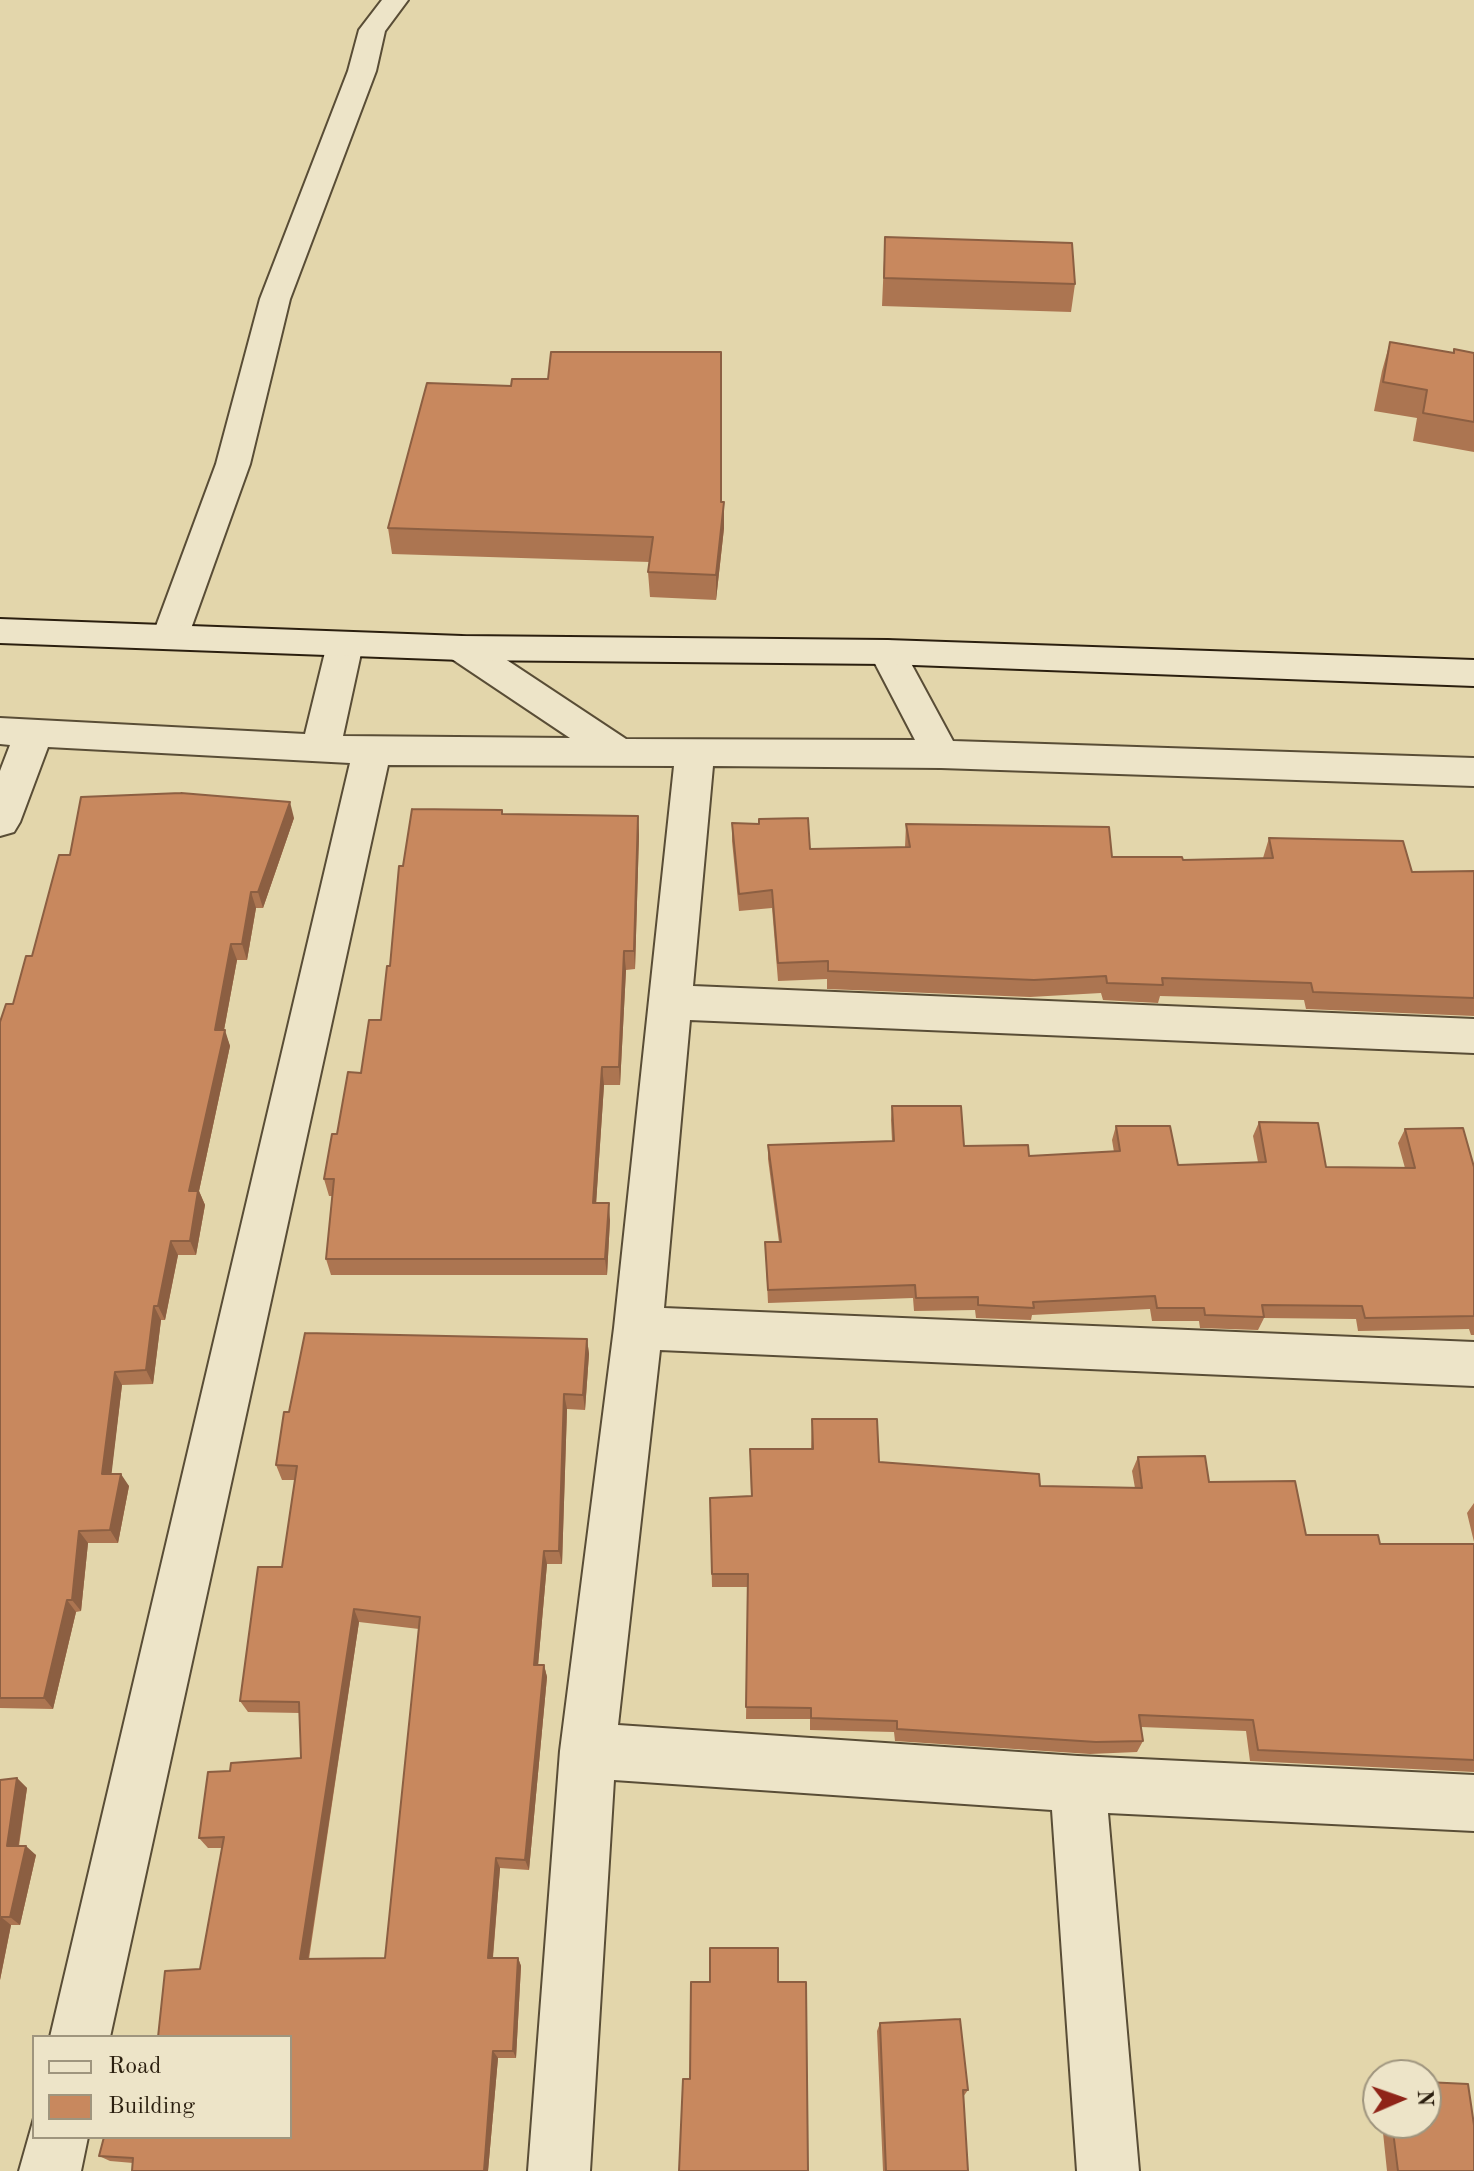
<!DOCTYPE html>
<html>
<head>
<meta charset="utf-8">
<style>
	body { margin:0 }
	#map { position:relative; width:1474px; height:2171px; overflow:hidden; background:#e3d6ab; font-family:"Old Standard TT",serif }
	canvas { display:block }
	.legend { position:absolute; left:32px; top:2035px; width:260px; height:104px; box-sizing:border-box; background:#ede4c8; border:2px solid #9f957e; margin:0; padding:10px 14px; list-style:none; font-size:24px; color:#2b1f0f }
	.legend li { display:flex; align-items:center; gap:16px; height:40px }
	.legend b { width:40px; border:2px solid #9f957e }
	.north { position:absolute; left:1362px; top:2059px; width:80px; height:80px; box-sizing:border-box; background:#ede4c8; border:2px solid #9f957e; border-radius:50%; rotate:88deg; font-size:22px; font-weight:700; line-height:32px; text-align:center; color:#2b1f0f }
	.north::after { content:''; display:block; margin:auto; width:28px; height:36px; background:#8f2418; clip-path:polygon(50% 0,100% 100%,50% 72%,0 100%) }
</style>
</head>
<body>
<div id="map">
<canvas width="1474" height="2171"></canvas>
<ul class="legend">
<li><b style="height:10px;background:#ede4c8"></b>Road</li>
<li><b style="height:22px;background:#c8885e"></b>Building</li>
</ul>
<div class="north">N</div>
</div>
<script>
const c = document.querySelector('canvas').getContext('2d');
c.lineJoin = 'round';
const toPath = rows => new Path2D(rows.map(r => 'M' + r).join(''));
function stroke(path, color, width, dash) { c.strokeStyle = color; c.lineWidth = width; c.lineCap = dash ? 'butt' : 'round'; c.setLineDash(dash || []); c.stroke(path); }
function fillPath(path, color) { c.fillStyle = color; c.fill(path, 'evenodd'); }
const street = toPath([
	[382,0,408,0,385,31,376,71,290,299,250,464,188,637,183,646,170,649,157,646,152,637,216,464,260,299,348,71,359,30,382,0],
	[345,632,358,635,363,644,343,736,570,738,449,657,444,648,449,639,462,636,475,639,626,739,915,740,869,652,874,643,887,640,900,643,953,741,1474,758,1474,786,941,768,713,766,693,986,1474,1019,1474,1053,690,1020,664,1308,1474,1342,1474,1386,660,1350,618,1725,1078,1756,1474,1775,1474,1831,1108,1813,1139,2171,1077,2171,1052,1810,614,1780,590,2171,528,2171,560,1751,614,1328,674,766,388,765,110,2037,50,2037,350,763,48,747,20,822,14,832,0,836,0,771,10,745,0,744,0,718,305,734,327,644,332,635,345,632],
	[34,2118,34,2137,88,2137,81,2171,19,2171,34,2118]
]);
const secondary = toPath([
	[0,619,462,636,887,640,1474,660,1474,686,887,664,462,660,0,643,0,619]
]);
const wall = toPath([
	[885,237,1075,284,1071,312,882,306],
	[1390,342,1453,353,1454,349,1474,353,1474,452,1413,441,1417,418,1374,411,1382,371],
	[724,502,724,528,716,600,650,597,648,572,650,562,392,554,388,528],
	[503,814,638,816,639,835,635,969,626,970,620,1085,604,1085,596,1203,610,1220,607,1275,331,1275,326,1259,332,1196,329,1196,324,1179,337,1134,381,1020,390,966,403,866],
	[294,818,263,908,256,908,247,960,237,960,224,1030,230,1046,199,1191,205,1205,196,1255,178,1255,165,1320,161,1320,153,1384,122,1385,111,1474,129,1486,118,1543,88,1543,81,1611,76,1612,53,1709,0,1708,0,1022,13,1004,32,956,70,855],
	[732,823,810,849,905,847,906,824,1112,857,1183,860,1263,858,1269,838,1412,872,1474,871,1474,1016,1306,1009,1304,1000,1160,996,1158,1003,1103,1000,1101,993,1030,997,827,989,827,979,778,981,772,908,739,911,732,841],
	[892,1106,964,1146,1029,1156,1114,1152,1112,1140,1116,1126,1178,1165,1258,1162,1253,1136,1259,1122,1326,1167,1405,1168,1398,1143,1405,1129,1474,1167,1474,1335,1471,1335,1469,1329,1358,1331,1356,1319,1264,1318,1258,1330,1200,1328,1199,1321,1152,1321,1150,1309,1032,1315,1031,1320,976,1318,975,1310,914,1311,913,1298,768,1303,765,1242,779,1242,768,1159,768,1145,892,1141,891,1120],
	[305,1333,587,1339,589,1354,585,1410,567,1409,562,1564,547,1564,538,1665,544,1665,547,1677,529,1870,500,1868,493,1958,518,1958,521,1966,516,2058,498,2058,488,2171,132,2171,133,2163,110,2161,99,2156,104,2137,290,2137,290,2037,158,2037,165,1971,200,1969,222,1848,208,1848,199,1838,208,1772,230,1771,231,1763,301,1758,300,1713,248,1712,240,1701,258,1567,282,1567,295,1480,282,1480,276,1465,284,1412,289,1412],
	[359,1622,419,1629,385,1958,309,1959],
	[812,1419,879,1462,1040,1486,1135,1488,1132,1471,1138,1457,1209,1482,1306,1535,1380,1544,1474,1544,1474,1772,1250,1761,1246,1731,1141,1727,1143,1741,1137,1752,1090,1754,895,1741,894,1732,810,1730,810,1719,746,1719,748,1587,712,1587,710,1498,751,1496,750,1449,811,1449],
	[1474,1503,1474,1542,1467,1513],
	[17,1778,27,1788,19,1846,36,1855,20,1925,11,1925,0,1980,0,1780],
	[880,2023,968,2090,963,2097,968,2171,883,2171,877,2031],
	[1382,2123,1426,2123,1474,2171,1387,2171]
]);
const shadedWall = toPath([
	[724,502,724,528,716,600,716,575],
	[290,802,294,818,263,908,258,892],
	[638,816,639,835,635,969,634,951],
	[251,892,256,908,247,960,242,944],
	[231,944,237,960,221,1046,215,1030],
	[624,951,626,970,620,1085,619,1067],
	[225,1030,230,1046,199,1191,205,1205,196,1255,190,1241,189,1191],
	[602,1067,604,1085,595,1220,593,1203],
	[609,1203,610,1220,607,1275,605,1259],
	[171,1241,178,1255,165,1320,158,1306],
	[154,1306,161,1320,153,1384,146,1370],
	[587,1339,589,1354,585,1410,583,1395],
	[115,1372,122,1385,110,1487,102,1474],
	[564,1394,567,1409,562,1564,559,1551],
	[121,1474,129,1486,118,1543,110,1530],
	[79,1531,88,1543,81,1611,72,1600],
	[544,1551,547,1564,537,1677,534,1665],
	[67,1600,76,1612,53,1709,44,1698],
	[354,1609,359,1622,307,1967,300,1959],
	[544,1665,547,1677,529,1870,525,1860],
	[17,1778,27,1788,17,1855,7,1846],
	[26,1846,36,1855,20,1925,10,1917],
	[496,1858,500,1868,492,1966,488,1958],
	[1,1917,11,1925,0,1980,0,1920],
	[518,1958,521,1966,516,2058,513,2051],
	[493,2051,498,2058,488,2171,484,2171]
]);
const building = toPath([
	[885,237,1072,243,1075,284,884,278,885,237],
	[1390,342,1454,353,1454,349,1474,353,1474,422,1423,413,1427,390,1383,382,1390,342],
	[551,352,721,352,721,502,724,502,716,575,648,572,653,537,388,528,427,383,511,386,512,379,548,379,551,352],
	[181,793,290,802,258,892,251,892,242,944,231,944,215,1030,225,1030,189,1191,198,1191,190,1241,171,1241,158,1306,154,1306,146,1370,115,1372,102,1474,121,1474,110,1530,79,1531,72,1600,67,1600,44,1698,0,1698,0,1022,6,1004,13,1004,26,956,32,956,59,855,70,855,81,797,181,793],
	[412,809,502,810,502,814,638,816,634,951,624,951,619,1067,602,1067,593,1203,609,1203,605,1259,326,1259,334,1179,324,1179,332,1134,337,1134,348,1072,361,1073,369,1020,381,1020,387,966,390,966,399,866,403,866,412,809],
	[808,818,810,849,910,847,906,824,1109,827,1112,857,1182,857,1183,860,1273,858,1269,838,1403,841,1412,872,1474,871,1474,998,1313,992,1311,983,1162,978,1163,985,1107,983,1106,976,1034,980,828,971,828,961,778,963,772,890,739,894,732,823,759,824,759,819,808,818],
	[892,1106,961,1106,964,1146,1028,1145,1029,1156,1120,1151,1116,1126,1170,1126,1178,1165,1266,1162,1259,1122,1318,1123,1326,1167,1415,1168,1405,1129,1463,1128,1474,1167,1474,1316,1365,1318,1362,1306,1262,1305,1264,1317,1205,1315,1204,1308,1157,1308,1155,1296,1033,1302,1034,1308,978,1305,978,1297,916,1298,915,1285,768,1290,765,1242,781,1242,768,1145,894,1141,892,1106],
	[305,1333,587,1339,583,1395,564,1394,559,1551,544,1551,534,1665,544,1665,525,1860,496,1858,488,1958,518,1958,513,2051,493,2051,484,2171,132,2171,133,2158,99,2156,104,2137,290,2137,290,2037,158,2037,165,1971,200,1969,224,1837,199,1838,208,1772,230,1771,231,1763,301,1758,299,1702,240,1701,258,1567,282,1567,297,1466,276,1465,284,1412,289,1412,305,1333],
	[354,1609,420,1617,385,1958,300,1959,354,1609],
	[812,1419,877,1419,879,1462,1039,1474,1040,1486,1142,1488,1138,1457,1205,1456,1209,1482,1295,1481,1306,1535,1378,1535,1380,1544,1474,1544,1474,1760,1258,1750,1253,1720,1139,1715,1143,1741,1096,1742,897,1729,897,1721,811,1718,811,1708,746,1707,748,1574,712,1574,710,1498,752,1496,750,1449,813,1449,812,1419],
	[17,1778,7,1846,26,1846,10,1917,1,1917,0,1920,0,1780,17,1778],
	[710,1948,778,1948,778,1982,806,1982,808,2171,679,2171,683,2079,690,2079,691,1982,710,1982,710,1948],
	[960,2019,968,2090,963,2090,968,2171,886,2171,880,2023,960,2019],
	[1426,2082,1468,2084,1474,2125,1474,2171,1398,2171,1392,2123,1426,2123,1426,2082]
]);
stroke(street, '#594d36', 4);
stroke(secondary, '#2b1f0f', 4);
fillPath(street, '#ede4c8');
fillPath(secondary, '#ede4c8');
fillPath(wall, '#ac7551');
fillPath(shadedWall, '#8c5f42');
fillPath(building, '#c8885e');
stroke(building, '#8c5f42', 2);
</script>
</body>
</html>
